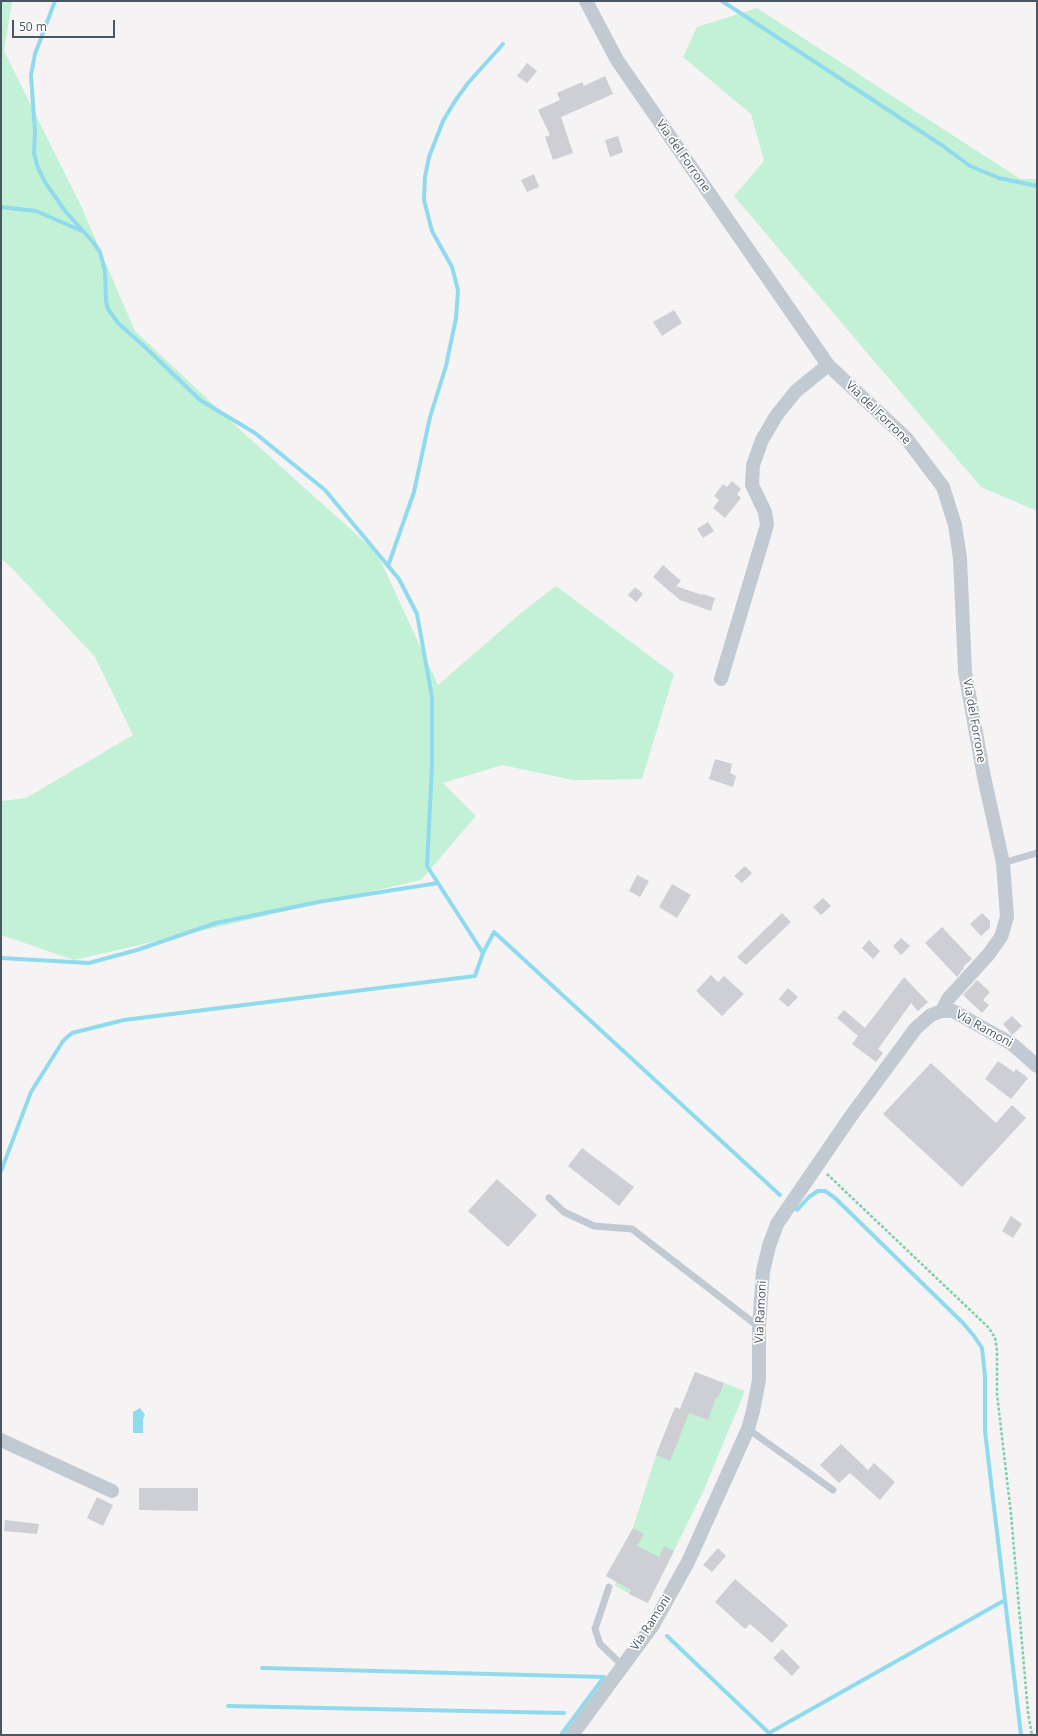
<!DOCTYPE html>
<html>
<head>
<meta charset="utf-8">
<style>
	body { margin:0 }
	#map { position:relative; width:1038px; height:1736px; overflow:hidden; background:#f5f3f3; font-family:"Open Sans",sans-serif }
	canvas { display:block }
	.frame { position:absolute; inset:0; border:2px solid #4a5661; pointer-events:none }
	.scale { position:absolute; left:12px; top:20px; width:103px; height:18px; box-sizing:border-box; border:2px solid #4a5661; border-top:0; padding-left:5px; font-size:12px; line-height:14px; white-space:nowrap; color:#4a5661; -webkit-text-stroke:3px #fff; paint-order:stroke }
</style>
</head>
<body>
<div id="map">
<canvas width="1038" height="1736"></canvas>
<div class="frame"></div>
<div class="scale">50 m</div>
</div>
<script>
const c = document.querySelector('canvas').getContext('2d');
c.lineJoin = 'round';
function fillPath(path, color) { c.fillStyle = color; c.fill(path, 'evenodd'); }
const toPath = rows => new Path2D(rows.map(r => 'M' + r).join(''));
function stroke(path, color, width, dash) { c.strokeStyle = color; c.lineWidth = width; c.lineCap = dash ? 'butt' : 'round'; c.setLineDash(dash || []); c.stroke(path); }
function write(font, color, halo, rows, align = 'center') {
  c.font = font + ' "Open Sans",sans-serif'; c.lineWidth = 3.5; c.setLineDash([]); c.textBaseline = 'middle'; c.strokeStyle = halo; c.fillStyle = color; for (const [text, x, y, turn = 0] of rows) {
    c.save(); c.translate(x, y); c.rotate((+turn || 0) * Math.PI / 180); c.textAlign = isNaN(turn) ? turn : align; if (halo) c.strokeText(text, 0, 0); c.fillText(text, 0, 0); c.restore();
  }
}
const green = toPath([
	[1,1,12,1,4,51,82,208,135,331,247,436,377,553,438,685,521,613,556,586,674,674,642,779,573,780,502,765,443,783,476,816,421,880,74,960,1,935,1,801,26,798,133,735,95,657,9,565,1,559],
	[757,8,1020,179,1037,179,1037,511,981,487,734,196,764,161,751,114,683,57,697,27],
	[695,1372,745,1391,703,1492,648,1603,615,1586,616,1582,606,1576,633,1528,656,1455,675,1407,680,1409]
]);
const water = toPath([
	[140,1408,145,1415,143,1419,143,1433,133,1433,133,1412]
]);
const stream = toPath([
	[55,1,35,54,31,75,35,132,34,153,38,168,45,182,65,211,93,242,100,252,105,271,106,301,108,309,118,323,145,347,200,400,255,433,325,490,399,579,417,614,432,697,432,765,427,866,483,953],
	[722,1,943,146,970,166,999,178,1037,186],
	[1,207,36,211,82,231],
	[388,566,414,492,430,417,446,366,456,318,458,290,452,267,432,231,424,200,425,177,429,157,443,121,455,101,468,83,503,44],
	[1,958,89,963,137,950,216,923,318,902,438,883],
	[1,1171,31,1092,63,1041,72,1033,124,1020,475,976,483,953,494,932,780,1195],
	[797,1210,809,1197,818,1191,825,1191,835,1198,963,1323,974,1336,982,1348,985,1376,985,1431,1021,1735],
	[667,1636,771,1735],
	[262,1668,604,1677],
	[228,1706,564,1713],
	[769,1733,1005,1600],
	[561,1735,604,1677]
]);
const building = toPath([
	[527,63,537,71,527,83,517,76],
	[605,76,613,94,561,117,573,153,553,160,545,137,550,135,538,110,560,100,557,93,582,82,584,86],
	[618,136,623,152,610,157,605,140],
	[534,174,539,187,527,192,521,180],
	[674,310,682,323,662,336,653,322],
	[732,481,741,489,737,494,741,498,725,518,713,508,719,500,714,496,723,484,727,487],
	[708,522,714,531,703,538,697,529],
	[663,565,681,581,676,586,702,595,703,594,715,598,711,611,680,600,653,577],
	[635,587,643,594,636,602,628,595],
	[715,759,732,764,730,773,736,776,733,787,709,779],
	[745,866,752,873,742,883,734,876],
	[637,875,649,881,640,897,629,891],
	[672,884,691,895,677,918,659,907],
	[823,898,831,906,821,915,813,907],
	[782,913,791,922,746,965,737,957],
	[982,913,990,921,990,928,981,936,970,924],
	[942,927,972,959,963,967,964,968,957,977,925,943],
	[901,938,910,946,901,955,893,946],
	[869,940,880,951,873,959,862,948],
	[711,975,718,982,724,976,744,994,722,1016,696,991],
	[904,977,928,1002,918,1011,911,1003,878,1049,883,1053,876,1062,852,1044,858,1036,837,1018,844,1010,865,1028],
	[977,980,990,992,983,1000,989,1005,982,1013,963,995],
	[788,988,798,997,788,1007,779,999],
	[1012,1016,1022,1026,1012,1035,1003,1024],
	[998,1061,1014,1072,1016,1069,1028,1078,1011,1099,985,1079],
	[931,1063,996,1123,1012,1105,1026,1118,962,1187,883,1114],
	[582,1148,634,1187,619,1206,568,1166],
	[497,1179,537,1215,508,1247,468,1211],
	[1011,1216,1022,1224,1013,1238,1002,1231],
	[695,1372,724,1383,718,1398,716,1397,708,1420,689,1413,670,1461,656,1455,675,1407,680,1409],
	[841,1444,868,1470,874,1463,895,1482,880,1500,850,1473,839,1483,820,1465],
	[139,1488,198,1488,198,1511,139,1510],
	[97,1497,113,1505,103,1526,87,1518],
	[5,1520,39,1524,37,1534,4,1531],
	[633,1528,644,1534,637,1546,659,1557,664,1546,674,1551,648,1603,629,1594,631,1590,606,1576],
	[718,1548,726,1556,712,1572,703,1565],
	[735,1579,788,1625,772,1643,750,1624,745,1629,715,1602],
	[782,1649,800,1667,792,1676,773,1658]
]);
const path = toPath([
	[827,1174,989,1328,995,1338,997,1350,997,1394,1011,1514,1028,1713,1032,1735]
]);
const lane = toPath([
	[1003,863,1037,853],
	[549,1198,564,1212,594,1226,632,1229,759,1327],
	[748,1429,833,1490],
	[609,1587,595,1629,600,1644,623,1666]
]);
const street = toPath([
	[586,1,617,60,828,365,906,438,943,487,955,525,960,558,965,672,984,777,1003,863,1007,917,1001,937,988,955,948,999,942,1011],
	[721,679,767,525,765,512,752,485,753,465,762,440,776,416,796,391,828,365],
	[1,1440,112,1491],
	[572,1735,653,1625,688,1562,748,1429,753,1411,759,1380,759,1327,763,1271,769,1246,777,1224,851,1116,916,1028,931,1015,942,1011,953,1011,1012,1044,1037,1066]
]);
const streetNames = [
	["Via del Forrone",683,156,55],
	["Via del Forrone",878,413,44],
	["Via del Forrone",974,721,80],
	["Via Ramoni",984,1029,29],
	["Via Ramoni",761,1312,-87],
	["Via Ramoni",651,1623,-57]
];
fillPath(green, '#c3f1d5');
fillPath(water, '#90daee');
stroke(stream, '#90daee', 4);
fillPath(building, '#cdcfd5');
stroke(path, '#7ad0a6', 2.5, [3, 2]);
stroke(lane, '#c1cad2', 7);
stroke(street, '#c1cad2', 14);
write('12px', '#4a5661', '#fff', streetNames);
</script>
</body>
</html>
